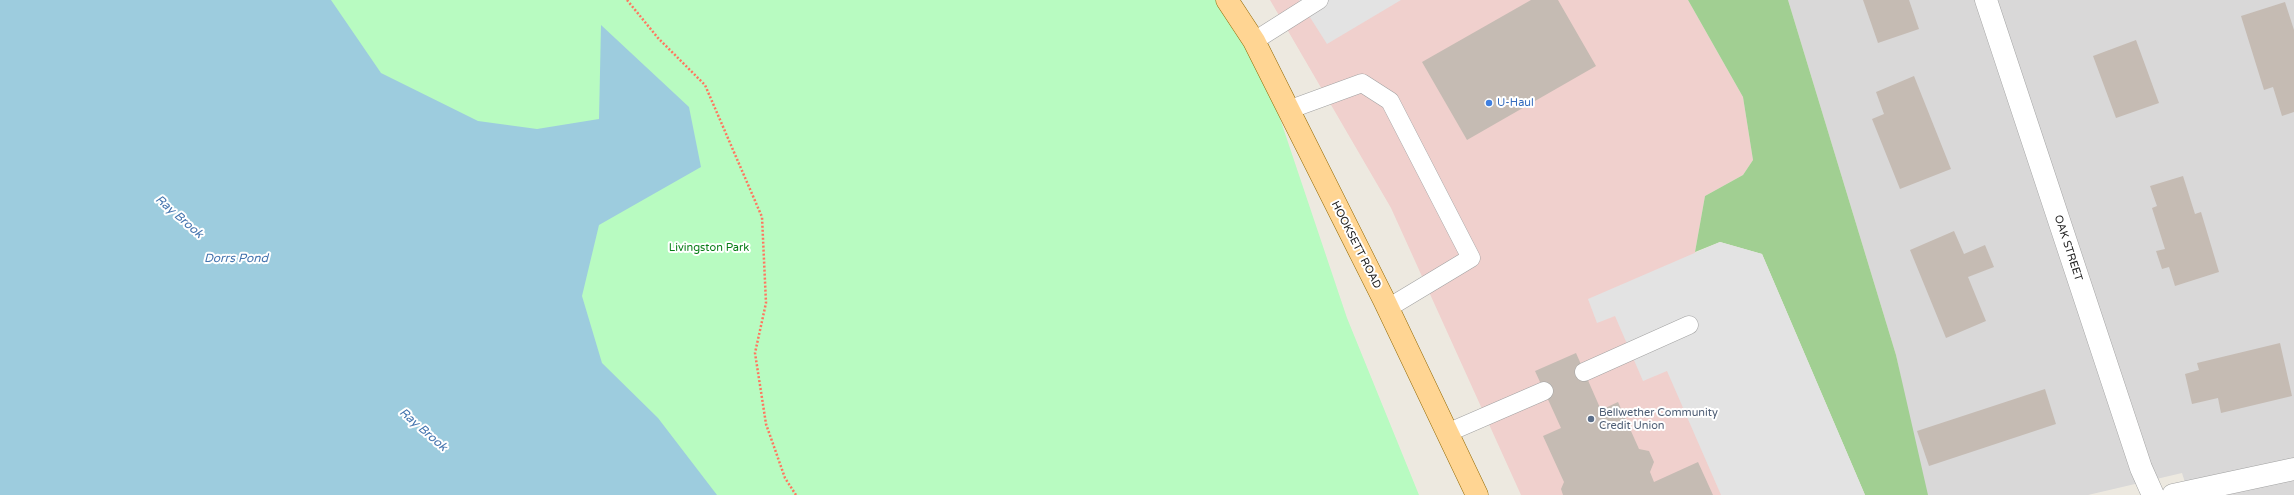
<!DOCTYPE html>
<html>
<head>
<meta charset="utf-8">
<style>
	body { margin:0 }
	canvas { display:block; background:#ede9e0 }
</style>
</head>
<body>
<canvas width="2294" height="495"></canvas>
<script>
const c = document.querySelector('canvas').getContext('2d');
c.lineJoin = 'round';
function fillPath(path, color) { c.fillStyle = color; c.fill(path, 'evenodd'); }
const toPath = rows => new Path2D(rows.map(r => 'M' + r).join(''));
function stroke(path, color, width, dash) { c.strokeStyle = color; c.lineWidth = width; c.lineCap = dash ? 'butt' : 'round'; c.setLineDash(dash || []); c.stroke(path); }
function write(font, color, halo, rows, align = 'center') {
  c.font = font + ' "Varela Round",sans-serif'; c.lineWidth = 4; c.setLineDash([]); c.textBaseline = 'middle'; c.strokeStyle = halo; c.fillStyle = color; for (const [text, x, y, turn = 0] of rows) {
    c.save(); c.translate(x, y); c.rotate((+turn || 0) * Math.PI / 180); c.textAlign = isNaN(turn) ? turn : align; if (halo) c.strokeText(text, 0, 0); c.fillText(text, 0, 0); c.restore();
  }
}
const residential = toPath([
	[1788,0,2294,0,2294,495,2189,495,2182,473,2088,495,1925,495,1896,355]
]);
const commercial = toPath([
	[1270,0,1688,0,1743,97,1753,160,1743,175,1705,196,1695,252,1865,495,1521,495,1391,208]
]);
const forest = toPath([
	[1688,0,1788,0,1896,355,1928,495,1865,495,1762,254,1720,242,1695,252,1705,196,1743,175,1753,160,1743,97]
]);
const park = toPath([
	[0,0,1227,0,1254,41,1347,318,1419,495,0,495]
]);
const parking = toPath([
	[1299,0,1401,0,1327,44],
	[1720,242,1762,254,1865,495,1721,495,1667,371,1643,381,1615,316,1597,323,1588,299]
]);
const water = toPath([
	[0,0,331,0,381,73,478,121,537,129,599,119,601,25,689,107,701,167,599,225,582,296,602,363,658,418,717,495,0,495]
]);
const building = toPath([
	[1531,0,1558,0,1596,66,1467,140,1422,62],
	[1863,0,1909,0,1919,29,1878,43],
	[2285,2,2294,30,2294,112,2282,116,2273,87,2264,90,2241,16],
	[2136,40,2159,103,2116,118,2093,56],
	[1914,76,1951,169,1900,189,1872,119,1884,114,1876,92],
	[2183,176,2195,214,2201,212,2219,272,2175,286,2169,267,2162,269,2156,251,2165,249,2152,208,2157,206,2150,186],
	[1954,231,1964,254,1985,245,1994,267,1968,277,1986,321,1946,338,1910,250],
	[2280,343,2292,396,2221,413,2218,398,2192,404,2185,374,2199,370,2197,363],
	[1576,353,1601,410,1618,402,1639,449,1649,451,1654,462,1650,472,1654,482,1698,462,1713,495,1563,495,1561,489,1564,482,1543,436,1561,428,1535,371],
	[2045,389,2056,424,1929,466,1917,431]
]);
const path = toPath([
	[627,0,658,38,705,85,762,217,766,303,755,353,766,424,785,478,796,495]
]);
const lane = toPath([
	[1254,41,1319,0],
	[1288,110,1362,83,1390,101,1471,258,1388,308],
	[1584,372,1689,325],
	[1447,433,1544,391]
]);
const street = toPath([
	[1986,0,2141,468,2153,495],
	[2173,495,2294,469]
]);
const primary = toPath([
	[1227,0,1254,41,1384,300,1477,495]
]);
const markers = [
	[1489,103,4,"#3f7fe0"],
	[1591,419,4,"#5c6f8a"]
];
const shopNames = [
	["U-Haul",1497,103]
];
const streetNames = [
	["HOOKSETT ROAD",1356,245,63],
	["OAK STREET",2068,248,72]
];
const parkNames = [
	["Livingston Park",709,248]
];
const serviceNames = [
	["Bellwether Community",1599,413],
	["Credit Union",1599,426]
];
const waterNames = [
	["Ray Brook",179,217,41],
	["Dorrs Pond",236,259],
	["Ray Brook",423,430,41]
];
fillPath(residential, '#d9d8d8');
fillPath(commercial, '#f0d0cd');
fillPath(forest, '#a1cf92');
fillPath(park, '#b8fbc1');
fillPath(parking, '#e3e3e3');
fillPath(water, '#9dccde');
fillPath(building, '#c5bbb3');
stroke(lane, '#a2a2a2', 19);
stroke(street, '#a2a2a2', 23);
stroke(primary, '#926800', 23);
stroke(path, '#ff765f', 2.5, [2, 2]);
stroke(lane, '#fff', 18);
stroke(street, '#fff', 22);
stroke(primary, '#ffd593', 22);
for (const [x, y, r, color] of markers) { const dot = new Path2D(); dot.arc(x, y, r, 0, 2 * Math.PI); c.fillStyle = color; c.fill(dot); stroke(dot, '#fff', 1.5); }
write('11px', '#366cbe', '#fff', shopNames, 'left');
write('11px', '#1b1b1b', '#fff', streetNames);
write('11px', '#067c15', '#fff', parkNames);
write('11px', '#4e5e75', '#fff', serviceNames, 'left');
write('italic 12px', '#4474ae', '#fff', waterNames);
</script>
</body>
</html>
